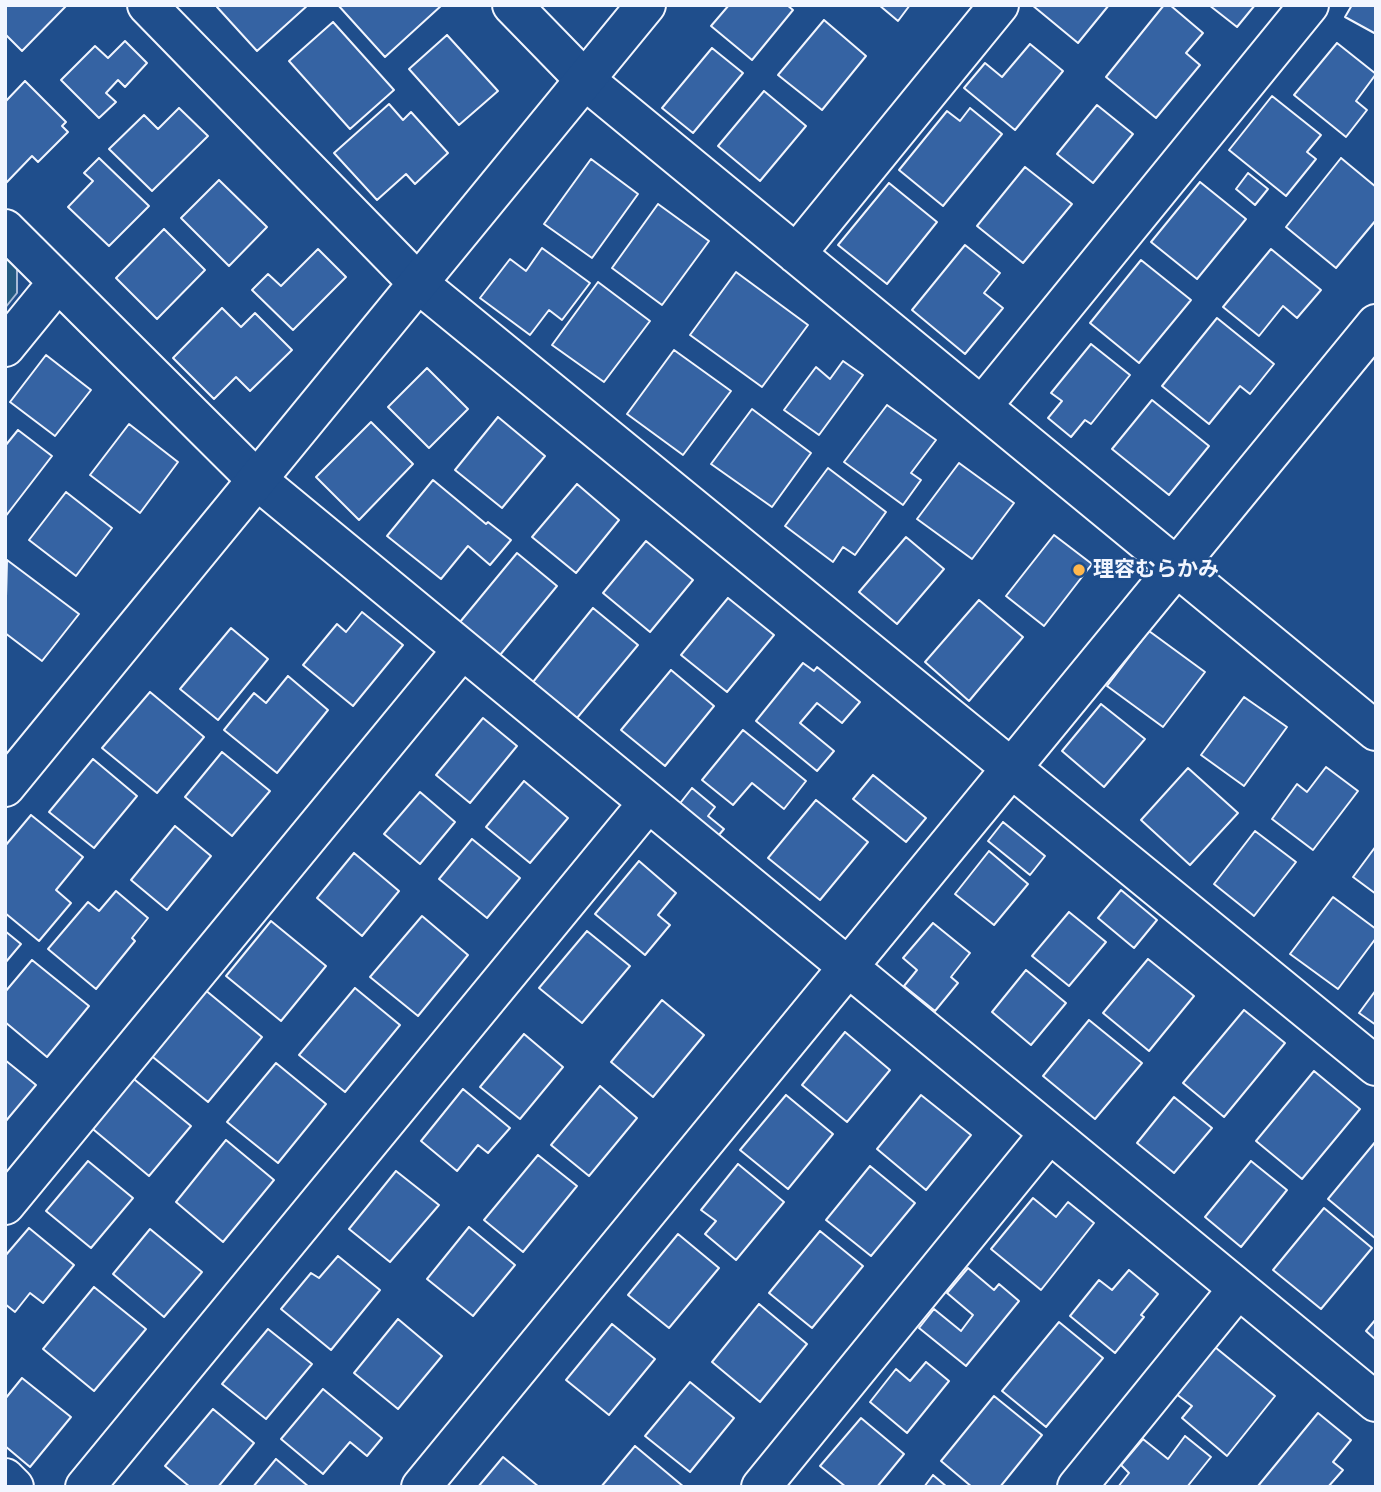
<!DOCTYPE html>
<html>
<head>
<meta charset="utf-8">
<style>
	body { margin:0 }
	#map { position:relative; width:1381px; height:1492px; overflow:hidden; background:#1f4e8c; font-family:"DM Sans",sans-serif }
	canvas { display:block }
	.frame { position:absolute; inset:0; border:7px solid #f2f6ff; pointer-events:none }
</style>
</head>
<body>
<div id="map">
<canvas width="1381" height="1492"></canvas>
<div class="frame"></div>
</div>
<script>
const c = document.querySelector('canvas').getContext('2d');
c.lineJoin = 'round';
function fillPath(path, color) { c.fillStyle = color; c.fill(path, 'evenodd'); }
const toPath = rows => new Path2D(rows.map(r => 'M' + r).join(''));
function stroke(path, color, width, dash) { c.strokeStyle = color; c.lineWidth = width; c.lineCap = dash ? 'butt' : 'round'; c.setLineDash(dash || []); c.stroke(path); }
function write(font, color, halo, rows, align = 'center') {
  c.font = font + ' "DM Sans","Noto Sans JP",sans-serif'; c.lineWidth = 5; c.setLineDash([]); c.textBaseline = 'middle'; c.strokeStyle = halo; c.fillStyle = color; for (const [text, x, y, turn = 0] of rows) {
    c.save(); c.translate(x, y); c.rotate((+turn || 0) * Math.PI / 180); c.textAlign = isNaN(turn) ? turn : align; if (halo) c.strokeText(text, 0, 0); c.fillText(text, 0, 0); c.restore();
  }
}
const green = toPath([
	[5,257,17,269,17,293,5,308,5,257]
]);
const building = toPath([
	[5,5,67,5,22,51,5,34,5,5],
	[220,5,308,5,257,51,217,7,220,5],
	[338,5,442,5,385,57,338,5],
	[729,5,787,5,793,10,752,60,711,26,729,5],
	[879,5,910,5,898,21,879,5],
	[1032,5,1109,5,1078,43,1032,5],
	[1164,5,1170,5,1203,33,1186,53,1200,65,1156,118,1106,77,1164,5],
	[1209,5,1255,5,1237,27,1209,5],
	[1352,5,1376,5,1376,34,1345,17,1352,5],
	[824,20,866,56,822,110,778,75,824,20],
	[333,22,394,90,350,129,289,61,333,22],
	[447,35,498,91,459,125,409,69,447,35],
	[125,41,147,63,125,87,118,80,106,93,116,102,99,118,61,80,95,46,108,58,125,41],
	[1337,43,1376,74,1356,101,1367,110,1346,137,1294,95,1337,43],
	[1030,44,1063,71,1015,130,964,88,985,63,1002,77,1030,44],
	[712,48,743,73,693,133,662,108,712,48],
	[25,81,66,122,62,126,68,132,38,162,32,156,6,183,5,102,25,81],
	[764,91,806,126,760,181,718,146,764,91],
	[1272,96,1321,135,1307,152,1316,159,1286,196,1229,150,1272,96],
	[389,104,403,120,411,112,448,153,415,184,406,174,377,200,334,153,389,104],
	[1097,105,1133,134,1093,183,1057,154,1097,105],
	[179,108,208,136,152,191,109,149,144,115,158,129,179,108],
	[970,108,1002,134,943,206,899,170,947,111,960,121,970,108],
	[99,158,149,206,109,246,68,207,93,181,84,173,99,158],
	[1341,158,1376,187,1376,220,1336,268,1286,227,1341,158],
	[591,159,638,194,592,258,544,224,591,159],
	[1025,167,1072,204,1023,263,977,226,1025,167],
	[1248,173,1268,189,1255,205,1236,189,1248,173],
	[219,180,267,227,229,266,181,218,219,180],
	[1200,182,1246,219,1197,279,1151,242,1200,182],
	[889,183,937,222,887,284,838,245,889,183],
	[658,204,709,241,662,305,612,268,658,204],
	[164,229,205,270,157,319,116,278,164,229],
	[965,245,1000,273,984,293,1003,308,965,354,912,310,965,245],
	[542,248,590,283,562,320,549,310,530,335,480,298,510,259,526,271,542,248],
	[318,249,346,277,293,330,252,290,268,274,281,286,318,249],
	[1271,249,1321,290,1297,318,1283,306,1259,336,1223,307,1271,249],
	[1141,260,1191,300,1139,363,1090,323,1141,260],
	[736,272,808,325,762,387,690,335,736,272],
	[598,282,650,321,604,382,552,345,598,282],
	[222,308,241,327,255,313,292,350,250,391,236,377,214,399,173,358,222,308],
	[1217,318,1274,364,1250,394,1240,386,1209,424,1162,386,1217,318],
	[1091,344,1130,375,1091,424,1085,420,1071,437,1048,418,1062,401,1051,393,1091,344],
	[674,350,731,391,683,455,627,414,674,350],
	[46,355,91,390,55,436,10,402,46,355],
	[843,361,863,375,819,435,784,410,816,367,830,379,843,361],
	[427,368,468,409,429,448,388,407,427,368],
	[1152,400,1209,446,1169,495,1112,449,1152,400],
	[887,405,936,440,911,473,921,480,903,505,844,462,887,405],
	[752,409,811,453,772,507,711,464,752,409],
	[498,417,545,456,502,508,455,470,498,417],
	[371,422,413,464,359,520,316,477,371,422],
	[129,424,178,462,140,513,90,475,129,424],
	[18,430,52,456,5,517,5,446,18,430],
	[959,463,1014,503,972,559,917,519,959,463],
	[828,468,886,512,855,555,843,547,833,562,785,526,828,468],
	[433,480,486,524,488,522,511,540,490,565,468,546,441,579,387,536,433,480],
	[577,484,619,520,576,573,532,537,577,484],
	[66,492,112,528,76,576,29,540,66,492],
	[1054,535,1092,564,1044,626,1006,596,1054,535],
	[906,537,944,569,897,624,859,592,906,537],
	[646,541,693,580,650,632,603,593,646,541],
	[517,553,557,586,500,655,460,622,517,553],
	[7,560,79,614,42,661,5,633,7,560],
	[728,598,774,635,727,692,681,655,728,598],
	[979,600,1023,637,969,701,925,662,979,600],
	[593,608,638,645,577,718,533,682,593,608],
	[362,612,403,645,353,706,303,665,337,624,346,632,362,612],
	[231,628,268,659,218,720,180,689,231,628],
	[1149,631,1205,672,1163,727,1107,686,1149,631],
	[803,663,814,671,817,667,860,702,842,723,817,703,800,723,834,751,817,771,756,721,803,663],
	[671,670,714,706,665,766,621,730,671,670],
	[288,676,328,710,277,773,224,730,254,693,266,703,288,676],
	[150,692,204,737,157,793,102,748,150,692],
	[1244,697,1287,727,1244,786,1201,755,1244,697],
	[1101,704,1145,739,1104,787,1062,751,1101,704],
	[483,718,517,746,470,803,436,775,483,718],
	[743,730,806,781,784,809,752,783,733,805,702,780,743,730],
	[222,752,270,791,232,836,185,797,222,752],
	[93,759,137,796,94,848,49,812,93,759],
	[1326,767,1358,791,1313,850,1272,819,1297,784,1307,792,1326,767],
	[1188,768,1238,813,1190,865,1141,820,1188,768],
	[873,775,926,818,906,842,853,799,873,775],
	[524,781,568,818,530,863,486,827,524,781],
	[692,788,715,807,708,816,724,829,712,843,674,811,692,788],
	[420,792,455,822,420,864,384,834,420,792],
	[816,800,868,842,820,900,768,858,816,800],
	[31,815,83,857,56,890,71,903,39,941,5,913,5,846,31,815],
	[1003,822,1045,856,1030,875,988,841,1003,822],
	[175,826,211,856,167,910,131,880,175,826],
	[1255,831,1296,862,1254,916,1214,884,1255,831],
	[472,839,520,878,487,918,439,879,472,839],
	[1376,846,1376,894,1353,877,1376,846],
	[989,851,1028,884,994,925,955,894,989,851],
	[354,853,399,891,362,936,317,898,354,853],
	[639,861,676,893,658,915,670,925,645,955,595,914,639,861],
	[1121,890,1157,920,1134,948,1098,918,1121,890],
	[116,891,148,918,132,938,135,941,96,989,48,949,88,902,99,911,116,891],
	[1333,897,1376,929,1376,938,1338,989,1290,954,1333,897],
	[1069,912,1106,942,1069,986,1032,956,1069,912],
	[422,916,468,955,418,1016,370,977,422,916],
	[271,921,326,966,281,1021,226,976,271,921],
	[933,923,970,953,951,977,958,983,935,1011,904,986,917,970,903,958,933,923],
	[5,931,21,944,5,963,5,931],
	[587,931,630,966,582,1023,539,988,587,931],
	[1148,959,1194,996,1149,1051,1103,1013,1148,959],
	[32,960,89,1006,47,1057,5,1022,5,992,32,960],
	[1026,970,1066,1003,1031,1045,992,1012,1026,970],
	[198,984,262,1037,208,1102,143,1049,198,984],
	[355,988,400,1025,345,1092,299,1055,355,988],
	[1376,990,1376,1025,1359,1013,1376,990],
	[662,1000,704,1035,653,1097,611,1062,662,1000],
	[1244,1010,1285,1043,1224,1117,1183,1083,1244,1010],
	[1089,1020,1142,1063,1095,1119,1043,1076,1089,1020],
	[845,1032,890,1070,847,1122,802,1085,845,1032],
	[524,1034,563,1067,520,1119,480,1087,524,1034],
	[5,1060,36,1085,5,1122,5,1060],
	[276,1063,326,1104,278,1163,227,1122,276,1063],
	[1314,1071,1360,1109,1302,1179,1256,1141,1314,1071],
	[129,1075,191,1126,149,1176,88,1125,129,1075],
	[600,1086,637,1118,589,1176,551,1145,600,1086],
	[463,1089,510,1128,488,1153,478,1145,457,1171,421,1141,463,1089],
	[786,1095,833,1134,788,1189,740,1150,786,1095],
	[921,1095,971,1135,926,1190,877,1149,921,1095],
	[1174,1097,1212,1128,1174,1173,1137,1143,1174,1097],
	[226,1140,274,1180,223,1242,176,1202,226,1140],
	[1376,1141,1376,1239,1328,1199,1376,1141],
	[538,1155,577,1186,523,1252,484,1220,538,1155],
	[88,1161,133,1198,91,1248,46,1211,88,1161],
	[1251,1161,1287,1190,1241,1247,1205,1217,1251,1161],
	[738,1164,784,1202,736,1260,705,1234,716,1221,701,1210,738,1164],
	[870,1166,915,1203,871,1256,826,1220,870,1166],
	[396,1171,439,1205,390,1262,349,1229,396,1171],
	[1033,1198,1056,1217,1068,1202,1094,1223,1041,1290,991,1249,1033,1198],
	[1324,1208,1372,1248,1321,1309,1273,1270,1324,1208],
	[469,1227,515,1265,473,1316,427,1279,469,1227],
	[29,1228,74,1265,43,1303,30,1293,15,1312,5,1304,5,1256,29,1228],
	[150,1229,202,1272,164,1317,113,1274,150,1229],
	[820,1231,863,1266,812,1328,769,1293,820,1231],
	[678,1234,719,1268,669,1328,628,1295,678,1234],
	[338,1256,380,1290,331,1350,281,1309,311,1273,319,1278,338,1256],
	[968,1268,994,1290,999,1284,1019,1301,966,1366,919,1328,934,1309,961,1331,973,1315,947,1293,968,1268],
	[1129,1270,1158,1294,1141,1315,1144,1317,1115,1353,1070,1316,1099,1280,1112,1290,1129,1270],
	[94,1287,146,1329,94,1391,43,1349,94,1287],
	[759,1304,807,1344,760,1402,712,1362,759,1304],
	[398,1319,442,1356,398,1409,354,1373,398,1319],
	[1376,1319,1376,1340,1366,1331,1376,1319],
	[1059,1322,1103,1358,1046,1427,1002,1391,1059,1322],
	[612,1324,655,1359,609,1415,566,1380,612,1324],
	[268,1329,312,1364,266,1419,222,1384,268,1329],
	[1210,1343,1275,1396,1227,1456,1182,1418,1192,1406,1171,1390,1210,1343],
	[926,1362,949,1381,907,1433,870,1402,896,1369,910,1381,926,1362],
	[22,1378,71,1417,30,1467,5,1446,5,1399,22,1378],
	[690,1382,734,1418,690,1472,645,1436,690,1382],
	[323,1389,382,1438,367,1456,350,1442,323,1474,281,1439,323,1389],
	[994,1396,1042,1435,1000,1487,972,1487,941,1461,994,1396],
	[213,1409,254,1443,218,1487,190,1487,165,1466,213,1409],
	[1318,1413,1351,1440,1333,1462,1343,1470,1328,1487,1258,1486,1318,1413],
	[861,1418,904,1454,877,1487,846,1487,820,1466,861,1418],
	[1185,1436,1211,1457,1187,1487,1118,1487,1129,1473,1121,1465,1143,1439,1168,1459,1185,1436],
	[635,1446,684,1487,601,1487,635,1446],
	[503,1457,539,1487,478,1487,503,1457],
	[276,1459,309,1487,253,1487,276,1459],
	[933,1475,947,1487,924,1487,933,1475]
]);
const minor = toPath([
	[147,5,419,284,1376,1066],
	[512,5,585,80,1376,731],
	[5,229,256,479,1376,1402],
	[796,254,999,5],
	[5,347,58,282],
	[983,405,1309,5],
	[5,1205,462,650],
	[5,1478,14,1487],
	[85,1487,647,804],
	[421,1487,1376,324],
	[761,1487,1048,1135],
	[1077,1487,1237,1290]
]);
const tertiary = toPath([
	[5,787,646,5]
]);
const markers = [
	[1079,570,7,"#ffb74d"]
];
const poiNames = [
	["理容むらかみ",1093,570]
];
fillPath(green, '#245a82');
stroke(green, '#a8bbd7', 2);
fillPath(building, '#3563a3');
stroke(building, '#f2f6ff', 2);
stroke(minor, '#f2f6ff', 42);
stroke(tertiary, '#f2f6ff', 42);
stroke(minor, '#1f4e8c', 38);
stroke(tertiary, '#1f4e8c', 38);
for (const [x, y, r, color] of markers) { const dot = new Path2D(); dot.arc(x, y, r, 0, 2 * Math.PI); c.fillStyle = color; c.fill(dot); stroke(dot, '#1f4e8c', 2.5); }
write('bold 21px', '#f2f6ff', '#1f4e8c', poiNames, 'left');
</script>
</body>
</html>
